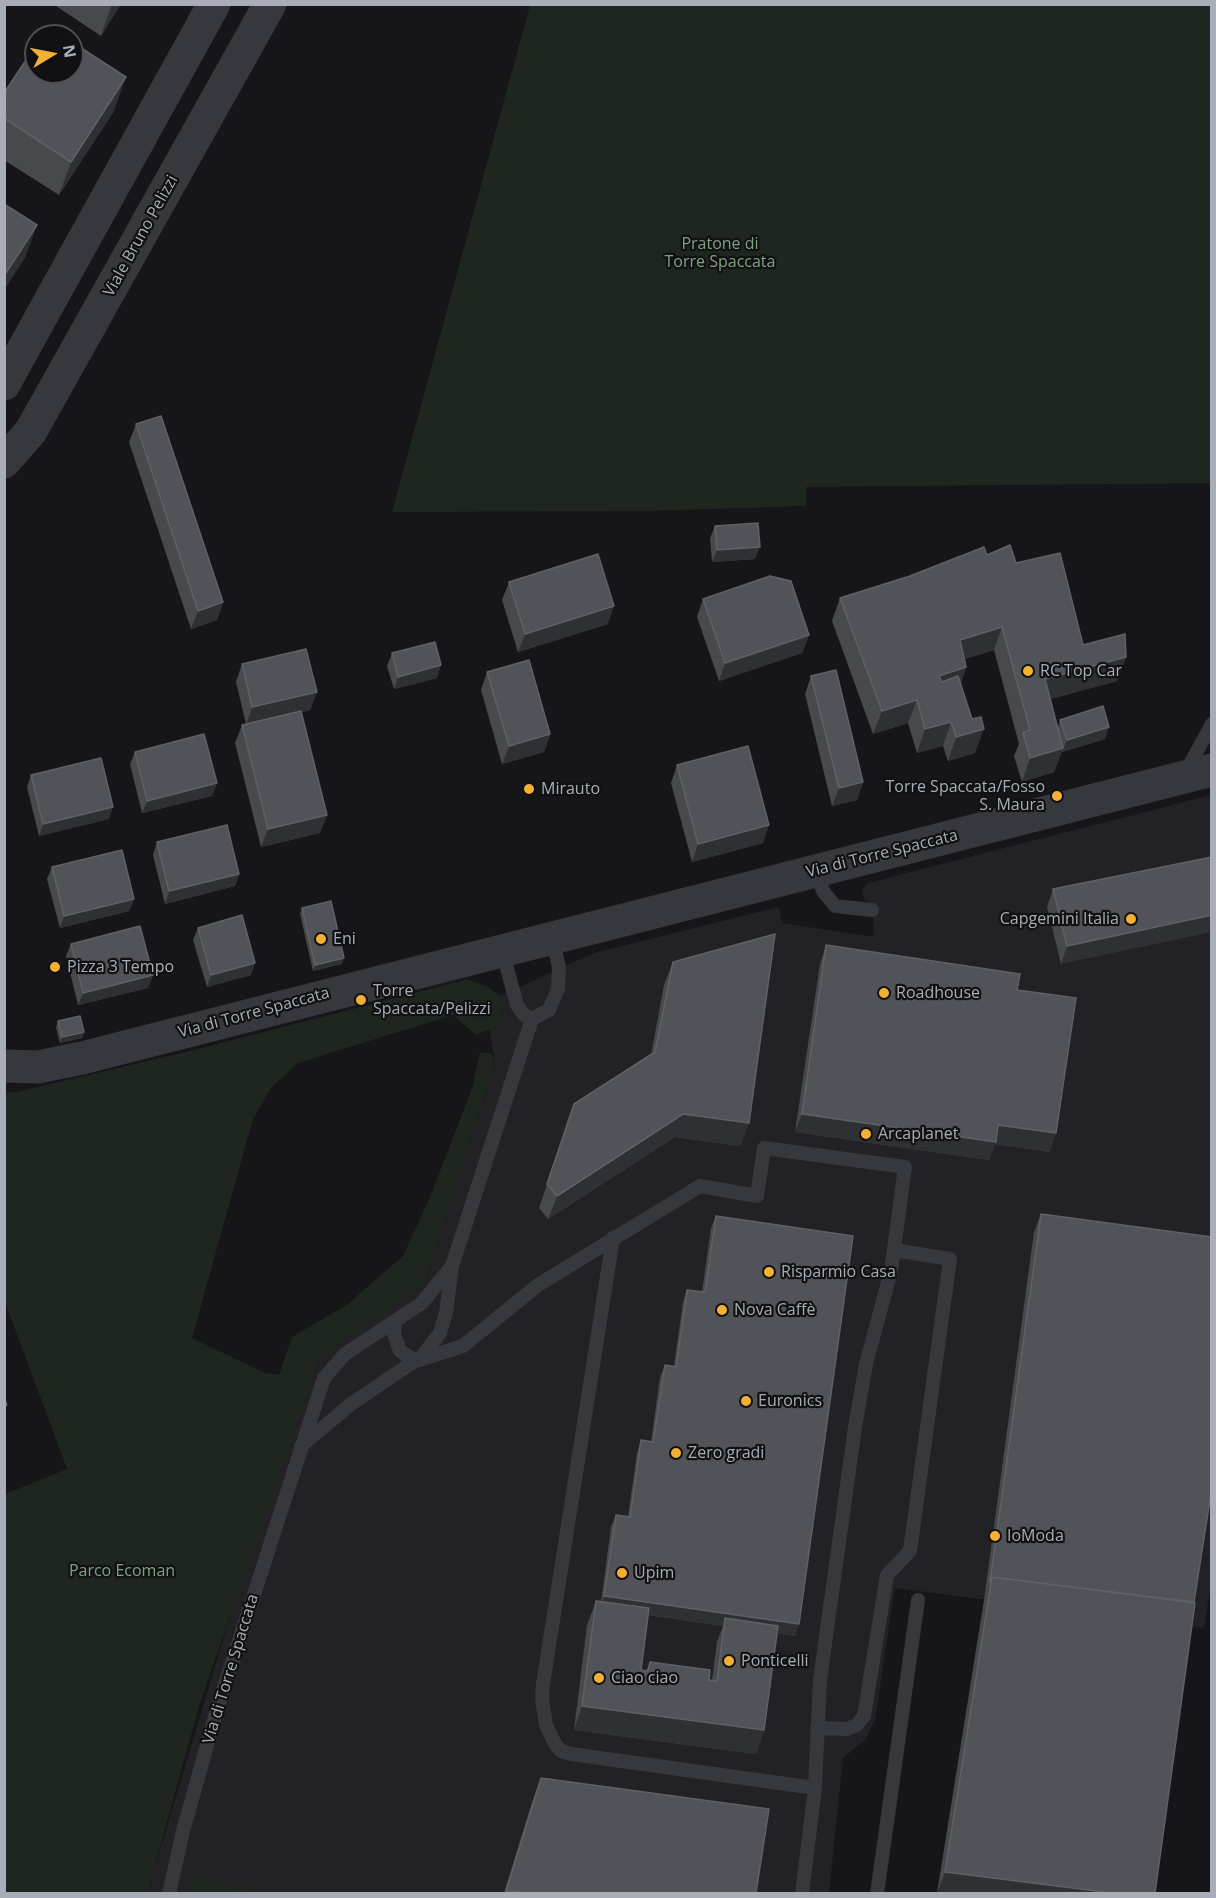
<!DOCTYPE html>
<html>
<head>
<meta charset="utf-8">
<style>
	body { margin:0 }
	#map { position:relative; width:1216px; height:1898px; overflow:hidden; background:#161618; font-family:"Open Sans",sans-serif }
	canvas { display:block }
	.frame { position:absolute; inset:0; border:6px solid #a8adb8; pointer-events:none }
	.north { position:absolute; left:24px; top:24px; width:60px; height:60px; box-sizing:border-box; background:#111113; border:2px solid #4d4f55; border-radius:50%; rotate:80deg; font-size:16px; font-weight:700; line-height:24px; text-align:center; color:#a8adb8 }
	.north::after { content:''; display:block; margin:auto; width:21px; height:27px; background:#f2b134; clip-path:polygon(50% 0,100% 100%,50% 72%,0 100%) }
</style>
</head>
<body>
<div id="map">
<canvas width="1216" height="1898"></canvas>
<div class="frame"></div>
<div class="north">N</div>
</div>
<script>
const c = document.querySelector('canvas').getContext('2d');
c.lineJoin = 'round';
function fillPath(path, color) { c.fillStyle = color; c.fill(path, 'evenodd'); }
const toPath = rows => new Path2D(rows.map(r => 'M' + r).join(''));
function stroke(path, color, width, dash) { c.strokeStyle = color; c.lineWidth = width; c.lineCap = dash ? 'butt' : 'round'; c.setLineDash(dash || []); c.stroke(path); }
function write(font, color, halo, rows, align = 'center') {
  c.font = font + ' "Open Sans",sans-serif'; c.lineWidth = 4.5; c.setLineDash([]); c.textBaseline = 'middle'; c.strokeStyle = halo; c.fillStyle = color; for (const [text, x, y, turn = 0] of rows) {
    c.save(); c.translate(x, y); c.rotate((+turn || 0) * Math.PI / 180); c.textAlign = isNaN(turn) ? turn : align; if (halo) c.strokeText(text, 0, 0); c.fillText(text, 0, 0); c.restore();
  }
}
const built = toPath([
	[1211,795,1212,1578,1204,1628,895,1588,875,1720,865,1740,843,1758,829,1893,150,1894,153,1873,238,1590,320,1357,425,1284,495,1064,490,1029,502,1021,500,996,594,953,779,907,782,923,874,937,872,904,865,900,862,890,868,883]
]);
const green = toPath([
	[530,5,1211,5,1211,483,806,487,806,506,644,511,392,512],
	[468,979,488,987,500,996,502,1021,490,1029,476,1035,453,1015,298,1063,271,1088,253,1119,192,1338,265,1373,279,1375,292,1337,348,1304,403,1256,430,1197,473,1086,480,1052,492,1054,495,1064,425,1284,320,1357,200,1703,153,1873,150,1893,5,1893,5,1494,67,1469,5,1302,5,1091,12,1093,194,1050],
	[191,1875,236,1889,240,1880,251,1893,188,1893]
]);
const service = toPath([
	[1184,775,1212,724],
	[816,871,823,891,835,906,872,910],
	[502,950,517,1005,524,1015,532,1019,549,1010,558,989,559,967,552,938],
	[613,1238,543,1684,542,1699,546,1725,555,1744,561,1751,571,1754,815,1788],
	[395,1322,394,1334,400,1351,416,1361],
	[416,1361,463,1346,538,1285,700,1186,757,1196,764,1148,905,1167,891,1271,866,1364,855,1427,820,1680,815,1788,802,1894],
	[301,1446,351,1404,422,1356,440,1333,446,1313,452,1266,532,1019],
	[817,1728,847,1729,857,1725,864,1716,887,1575,910,1551,950,1259,894,1250],
	[169,1894,183,1831,218,1706,324,1378,345,1354,422,1303,452,1266],
	[877,1894,918,1600]
]);
const tertiary = toPath([
	[4,384,214,4],
	[4,462,31,431,270,4],
	[4,1066,38,1067,82,1058,1212,770]
]);
const wall = toPath([
	[53,4,121,4,101,36],
	[4,93,114,111,59,195,4,160],
	[136,424,223,602,217,620,191,629,129,442],
	[715,526,755,559,712,562,710,538],
	[987,555,1016,563,1083,645,1126,657,1117,681,1050,699,1058,728,1060,720,1105,739,1062,752,1062,751,1054,772,1022,782,1014,756,1019,744,994,650,965,659,966,667,961,683,975,753,948,761,943,746,917,753,908,723,873,734,832,621,840,598],
	[509,582,608,624,518,652,502,600],
	[703,599,809,635,802,653,719,681,697,617],
	[392,653,437,678,394,689,387,666],
	[242,664,317,692,310,710,301,712,327,815,320,833,261,847,235,743,242,725,246,724,236,682],
	[487,672,550,734,544,752,502,764,481,690],
	[811,676,863,782,857,800,832,806,805,694],
	[135,752,217,783,212,796,142,813,130,764],
	[677,765,763,843,692,862,671,783],
	[31,775,109,819,39,836,27,787],
	[157,842,239,874,235,886,165,904,153,855],
	[1212,857,1061,964,1047,907,1053,889],
	[52,867,134,899,129,911,60,928,47,879],
	[302,908,342,964,313,971,300,914],
	[198,928,251,975,207,987,193,940],
	[71,944,153,975,148,988,78,1005,66,956],
	[826,945,1017,990,1050,1152,995,1144,989,1160,795,1132,820,964],
	[673,962,749,1123,740,1146,675,1137,548,1219,539,1208,574,1104,651,1055,664,985],
	[58,1021,84,1032,82,1038,60,1043,56,1027],
	[1041,1214,1194,1602,1155,1893,937,1893,984,1600,1034,1232],
	[716,1216,795,1636,777,1633,764,1730,756,1754,574,1730,587,1625,596,1601,601,1602,611,1527,616,1515,628,1517,637,1453,641,1440,651,1442,660,1377,665,1365,674,1366,683,1302,687,1290,702,1292,711,1228],
	[648,1615,723,1626,717,1642,712,1680,650,1662,646,1671,641,1670],
	[541,1778,756,1893,504,1893,532,1802]
]);
const shadedWall = toPath([
	[112,4,121,4,101,36],
	[126,77,114,111,59,195,71,162],
	[37,225,25,258,4,290,4,276],
	[760,547,755,559,712,562,717,550],
	[223,602,217,620,191,629,198,611],
	[614,606,608,624,518,652,525,634],
	[1002,627,994,650,951,663,960,640],
	[809,635,802,653,719,681,725,663],
	[1126,657,1117,681,1037,703,1045,679],
	[441,665,437,678,394,689,398,677],
	[966,667,958,690,931,699,939,676],
	[317,692,310,710,246,726,252,707],
	[917,700,908,723,873,734,882,711],
	[951,722,943,746,917,753,925,729],
	[1109,727,1105,739,1062,752,1067,740],
	[984,729,975,753,948,761,956,737],
	[550,734,544,752,502,764,509,746],
	[1063,748,1054,772,1022,782,1030,758],
	[863,782,857,800,832,806,839,788],
	[217,783,212,796,142,813,147,801],
	[113,807,109,819,39,836,43,824],
	[327,815,320,833,261,847,268,829],
	[769,825,763,843,692,862,698,844],
	[239,874,235,886,165,904,169,891],
	[134,899,129,911,60,928,64,916],
	[1212,915,1212,932,1061,964,1067,946],
	[344,958,342,964,313,971,315,965],
	[255,963,251,975,207,987,211,975],
	[153,975,148,988,78,1005,83,993],
	[84,1032,82,1038,60,1043,62,1037],
	[683,1114,749,1123,740,1146,675,1137,548,1219,557,1196],
	[802,1114,998,1125,1056,1133,1050,1152,995,1144,989,1160,795,1132],
	[604,1596,799,1624,795,1636,724,1626,725,1618,723,1626,600,1608],
	[582,1706,764,1730,756,1754,574,1730],
	[945,1872,1112,1893,937,1893]
]);
const building = toPath([
	[48,26,64,36,42,36,48,26],
	[72,42,126,77,71,162,4,118,4,93,36,45,36,72,72,72,72,42],
	[4,204,37,225,4,276,4,204],
	[161,416,223,602,198,611,136,424,161,416],
	[758,523,760,547,717,550,715,526,758,523],
	[1010,545,1016,563,1060,553,1083,645,1125,634,1126,657,1045,679,1063,748,1030,758,1023,733,1030,730,1002,627,960,640,966,667,939,676,942,682,958,676,972,719,981,717,984,729,956,737,951,722,925,729,917,700,882,711,840,598,910,576,984,547,987,555,1010,545],
	[598,554,614,606,525,634,509,582,598,554],
	[770,576,791,581,809,635,725,663,703,599,770,576],
	[435,642,441,665,398,677,392,653,435,642],
	[306,649,317,692,252,707,242,664,306,649],
	[529,660,550,734,509,746,487,672,529,660],
	[836,670,863,782,839,788,811,676,836,670],
	[1103,706,1109,727,1067,740,1060,720,1103,706],
	[301,711,327,815,268,829,242,725,301,711],
	[204,734,217,783,147,801,135,752,204,734],
	[748,746,769,825,698,844,677,765,748,746],
	[101,758,113,807,43,824,31,775,101,758],
	[227,825,239,874,169,891,157,842,227,825],
	[122,850,134,899,64,916,52,867,122,850],
	[1212,857,1212,915,1067,946,1053,889,1212,857],
	[331,901,344,958,315,965,302,908,331,901],
	[242,915,255,963,211,975,198,928,242,915],
	[140,926,153,975,83,993,71,944,140,926],
	[775,934,749,1123,683,1114,557,1196,547,1184,574,1104,655,1052,673,962,775,934],
	[826,945,1020,974,1017,990,1076,998,1056,1133,998,1125,996,1142,802,1114,826,945],
	[80,1016,84,1032,62,1037,58,1021,80,1016],
	[1041,1214,1212,1237,1212,1487,1194,1602,992,1577,990,1582,1041,1214],
	[716,1216,853,1236,799,1624,604,1596,616,1515,630,1517,641,1440,653,1442,665,1365,676,1367,687,1290,705,1292,716,1216],
	[4,1397,7,1405,4,1406,4,1397],
	[992,1577,1195,1603,1155,1893,1112,1893,945,1872,992,1577],
	[596,1601,649,1608,641,1670,648,1671,650,1662,710,1670,709,1680,717,1681,725,1618,778,1626,764,1730,582,1706,596,1601],
	[541,1778,769,1809,756,1893,524,1893,506,1891,541,1778]
]);
const markers = [
	[1028,671,6,"#f2b134"],
	[529,789,6,"#f2b134"],
	[1057,796,6,"#f2b134"],
	[1131,919,6,"#f2b134"],
	[321,939,6,"#f2b134"],
	[55,967,6,"#f2b134"],
	[884,993,6,"#f2b134"],
	[361,1000,6,"#f2b134"],
	[866,1134,6,"#f2b134"],
	[769,1272,6,"#f2b134"],
	[722,1310,6,"#f2b134"],
	[746,1401,6,"#f2b134"],
	[676,1453,6,"#f2b134"],
	[995,1536,6,"#f2b134"],
	[622,1573,6,"#f2b134"],
	[729,1661,6,"#f2b134"],
	[599,1678,6,"#f2b134"]
];
const streetNames = [
	["Viale Bruno Pelizzi",141,236,-61],
	["Via di Torre Spaccata",882,854,-14],
	["Via di Torre Spaccata",254,1013,-15],
	["Via di Torre Spaccata",231,1669,-73]
];
const parkNames = [
	["Pratone di",720,244],
	["Torre Spaccata",720,262],
	["Parco Ecoman",122,1571]
];
const poiNames = [
	["RC Top Car",1040,671],
	["Torre Spaccata/Fosso",1045,787,"right"],
	["S. Maura",1045,805,"right"],
	["Mirauto",541,789],
	["Capgemini Italia",1119,919,"right"],
	["Eni",333,939],
	["Pizza 3 Tempo",67,967],
	["Torre",373,991],
	["Spaccata/Pelizzi",373,1009],
	["Roadhouse",896,993],
	["Arcaplanet",878,1134],
	["Risparmio Casa",781,1272],
	["Nova Caffè",734,1310],
	["Euronics",758,1401],
	["Zero gradi",688,1453],
	["IoModa",1007,1536],
	["Upim",634,1573],
	["Ponticelli",741,1661],
	["Ciao ciao",611,1678]
];
fillPath(built, '#222225');
fillPath(green, '#1e261f');
stroke(service, '#37383d', 14);
stroke(tertiary, '#37383d', 33);
fillPath(wall, '#47494d');
fillPath(shadedWall, '#2f3033');
fillPath(building, '#525359');
stroke(building, '#5f6168', 1.5);
for (const [x, y, r, color] of markers) { const dot = new Path2D(); dot.arc(x, y, r, 0, 2 * Math.PI); c.fillStyle = color; c.fill(dot); stroke(dot, '#111113', 2); }
write('16px', '#a8adb8', '#111113', streetNames);
write('16px', '#7fa381', '#111113', parkNames);
write('16px', '#a8adb8', '#111113', poiNames, 'left');
</script>
</body>
</html>
